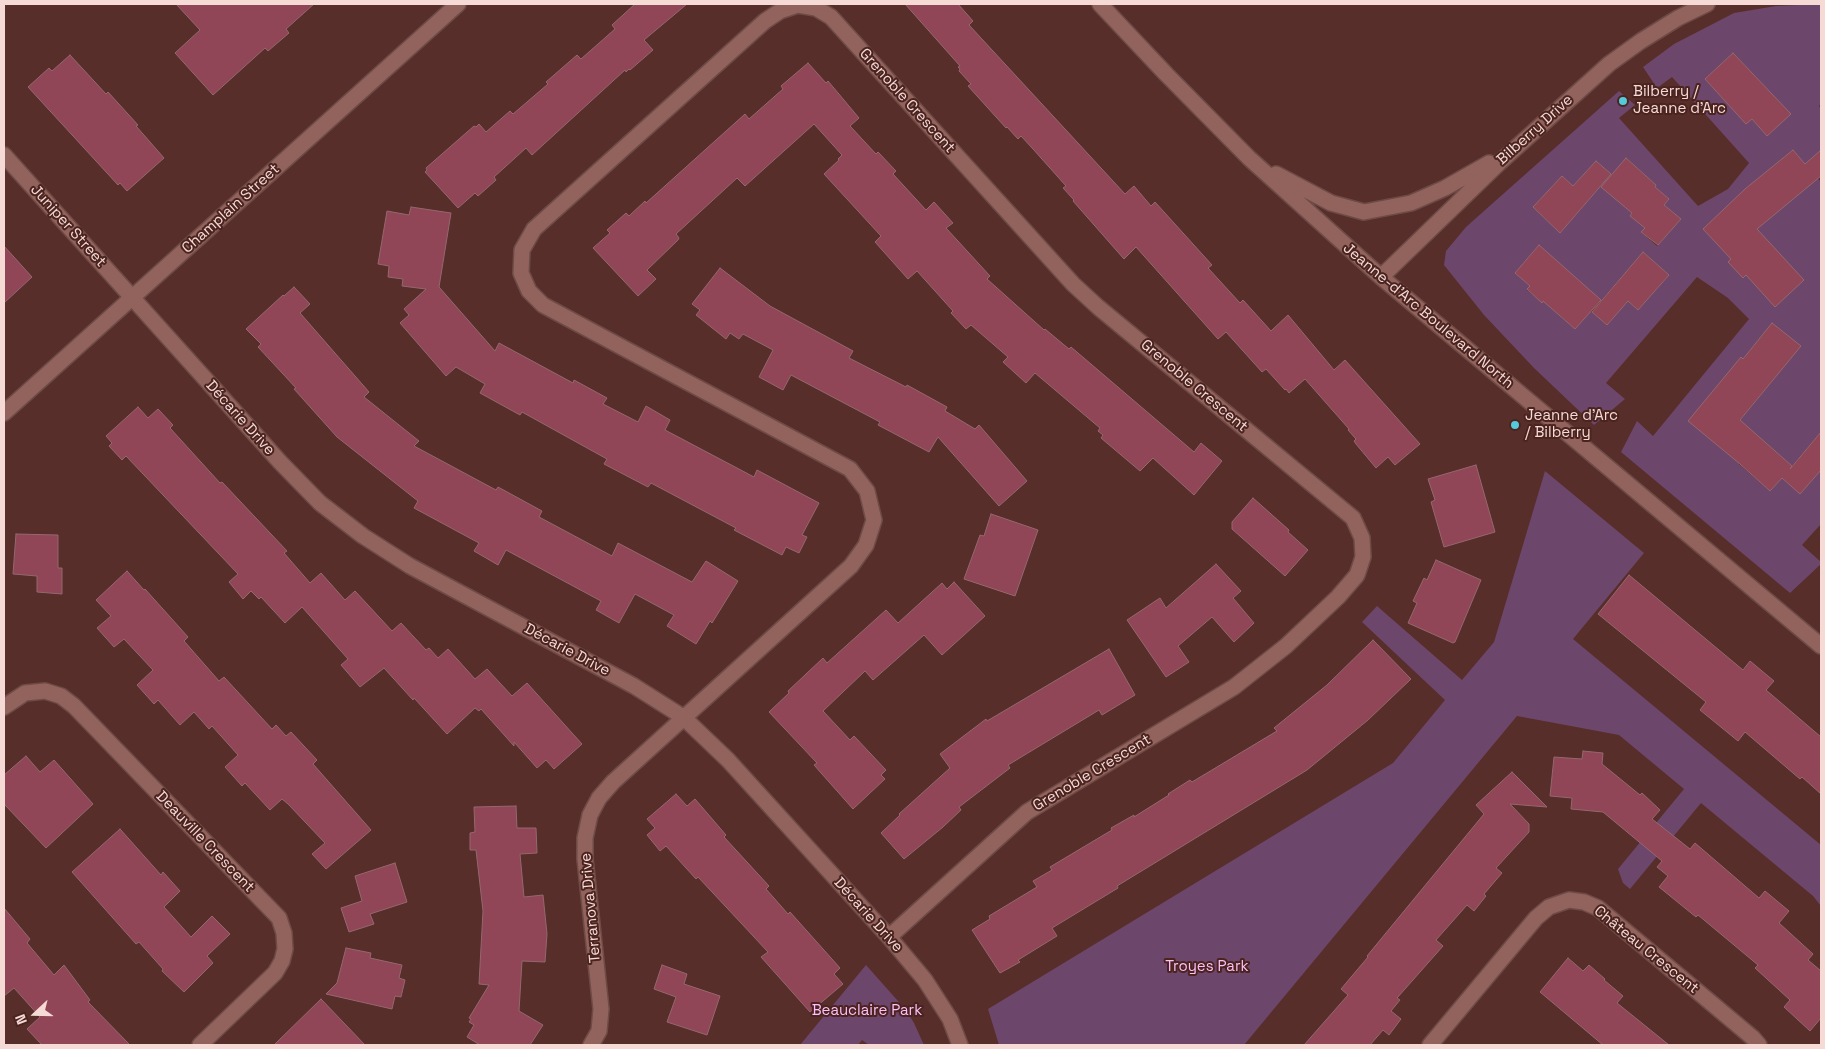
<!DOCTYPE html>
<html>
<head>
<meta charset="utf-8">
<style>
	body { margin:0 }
	#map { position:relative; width:1825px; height:1049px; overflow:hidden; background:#572e29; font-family:"Space Grotesk",sans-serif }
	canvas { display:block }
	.frame { position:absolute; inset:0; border:5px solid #f5dad6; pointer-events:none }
	.north { position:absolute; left:10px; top:989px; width:50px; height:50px; -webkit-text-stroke:4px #4b231f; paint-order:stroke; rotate:249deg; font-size:14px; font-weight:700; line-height:20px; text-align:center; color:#f5dad6 }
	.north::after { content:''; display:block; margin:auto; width:18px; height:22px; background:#f5dad6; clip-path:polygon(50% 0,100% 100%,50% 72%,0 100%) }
</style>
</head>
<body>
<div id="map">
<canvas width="1825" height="1049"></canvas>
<div class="frame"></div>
<div class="north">N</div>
</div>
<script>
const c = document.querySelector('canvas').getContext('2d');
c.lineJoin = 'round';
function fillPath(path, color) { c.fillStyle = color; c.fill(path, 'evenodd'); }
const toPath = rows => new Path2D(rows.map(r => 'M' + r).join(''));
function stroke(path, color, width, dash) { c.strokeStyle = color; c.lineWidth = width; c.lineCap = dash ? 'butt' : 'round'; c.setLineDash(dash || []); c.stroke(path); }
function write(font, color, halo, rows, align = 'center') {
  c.font = font + ' "Space Grotesk",sans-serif'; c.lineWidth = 4; c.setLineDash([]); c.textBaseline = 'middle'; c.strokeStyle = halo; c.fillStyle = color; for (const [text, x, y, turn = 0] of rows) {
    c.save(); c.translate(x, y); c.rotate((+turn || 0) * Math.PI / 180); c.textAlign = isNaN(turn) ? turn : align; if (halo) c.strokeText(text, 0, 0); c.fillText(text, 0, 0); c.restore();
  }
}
const green = toPath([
	[1821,4,1821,103,1819,106,1821,109,1821,158,1817,154,1806,164,1821,182,1821,432,1792,466,1762,440,1739,464,1770,491,1782,478,1800,493,1821,470,1821,524,1802,545,1821,562,1821,564,1790,593,1621,452,1637,421,1653,436,1749,319,1728,298,1697,277,1606,383,1625,399,1594,425,1534,368,1484,315,1444,265,1446,251,1466,227,1619,91,1635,105,1619,118,1698,206,1728,189,1749,163,1672,77,1657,88,1643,67,1674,44,1734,13,1776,6],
	[1733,53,1790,114,1767,136,1752,119,1746,123,1705,79],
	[1793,150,1813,174,1746,189],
	[1626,158,1656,185,1655,187,1669,199,1664,205,1681,219,1657,246,1641,232,1645,228,1631,216,1632,213],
	[1596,161,1611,174,1560,233,1533,207,1562,176,1573,186],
	[1537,247,1600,302,1643,252,1669,275,1638,310,1628,301,1607,325,1591,311,1575,329,1560,316,1550,294,1542,302,1527,290,1530,286,1515,273],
	[1765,332,1800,346,1733,429,1743,359],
	[1545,471,1644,553,1573,639,1821,845,1821,906,1813,896,1701,803,1630,889,1623,883,1618,869,1684,789,1619,735,1517,716,1244,1045,999,1045,988,1009,1393,763,1445,700,1362,622,1377,606,1462,680,1494,642],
	[866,965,906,1010,914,1023,924,1045,869,1045,862,1040,858,1045,800,1045]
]);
const building = toPath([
	[176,4,314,4,286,29,289,33,268,51,265,48,213,95,175,53,200,30,176,4],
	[635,4,687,4,644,40,653,50,630,70,629,69,626,72,625,70,532,155,526,148,494,177,496,180,478,196,475,193,458,208,425,172,427,170,426,168,474,126,476,127,479,124,486,132,510,111,513,114,548,84,546,82,577,55,581,59,615,29,612,25,635,4],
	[905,4,958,4,973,21,969,25,1125,194,1134,186,1151,206,1155,202,1212,265,1208,268,1240,303,1243,300,1271,331,1288,315,1334,370,1345,360,1420,444,1395,465,1388,457,1376,468,1356,444,1354,441,1356,439,1348,430,1349,429,1305,379,1289,393,1286,389,1285,390,1266,369,1262,372,1226,332,1218,339,1136,247,1124,259,1073,201,1074,200,1063,188,1066,186,1033,149,1021,136,1018,139,1007,127,1006,128,968,86,971,84,959,71,960,69,958,67,960,66,905,4],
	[1733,53,1791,114,1767,136,1752,119,1746,124,1705,79,1733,53],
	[70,55,106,94,108,92,138,125,136,126,164,158,127,191,120,183,118,185,28,87,49,68,52,71,70,55],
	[808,63,826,83,828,81,859,118,850,126,876,154,878,152,896,171,893,174,926,210,934,202,953,223,946,228,990,276,987,279,1044,330,1045,329,1069,349,1071,347,1194,452,1201,443,1222,461,1194,495,1153,458,1140,471,1101,438,1103,435,1098,431,1100,428,1035,373,1026,383,1003,362,1008,357,971,325,966,329,951,313,953,311,917,271,908,279,875,242,881,236,824,174,839,160,838,159,842,155,814,124,745,186,737,178,676,234,679,238,678,240,647,270,656,279,638,296,593,248,610,233,607,230,626,213,629,216,645,201,646,203,745,114,749,119,783,89,781,86,808,63],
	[1793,150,1805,164,1821,150,1821,176,1757,229,1804,280,1775,307,1746,275,1743,278,1728,262,1731,259,1703,229,1745,189,1793,150],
	[1626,158,1656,185,1655,187,1669,199,1664,205,1681,219,1658,245,1641,232,1645,228,1630,216,1632,213,1601,187,1626,158],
	[1596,161,1611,174,1560,233,1533,207,1562,176,1573,186,1596,161],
	[411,207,451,213,439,287,495,351,499,343,573,383,574,380,607,398,603,404,638,422,646,406,670,420,665,430,754,477,757,470,819,503,802,535,807,537,799,553,786,547,782,555,734,530,736,528,651,483,648,487,604,464,607,459,522,412,520,415,480,393,485,384,456,367,446,376,400,323,409,315,404,309,426,289,402,286,403,279,388,277,389,266,378,264,387,211,409,215,411,207],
	[1539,245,1601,300,1575,329,1543,301,1542,303,1527,289,1530,286,1515,273,1539,245],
	[4,246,32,277,4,303,4,246],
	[1643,252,1669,275,1638,310,1628,301,1607,325,1592,312,1643,252],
	[720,268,770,306,853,351,849,358,906,387,907,385,947,407,945,411,975,429,979,425,1027,481,999,506,938,437,929,452,878,425,880,422,791,375,783,390,759,377,773,350,743,334,739,339,730,333,726,339,696,315,700,310,692,304,720,268],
	[294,287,310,304,300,313,369,392,364,397,419,441,414,446,496,490,498,487,542,511,539,517,612,556,618,543,692,582,706,561,738,581,712,623,710,621,696,644,667,626,674,615,635,594,619,623,596,610,601,601,506,550,498,565,474,551,479,543,414,508,418,501,337,437,294,389,296,388,258,347,261,344,246,329,283,295,284,296,294,287],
	[1772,323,1801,346,1740,420,1792,466,1790,469,1821,432,1821,470,1800,494,1782,478,1770,491,1740,464,1688,421,1741,357,1743,359,1772,323],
	[138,407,148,418,158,409,173,425,170,428,220,483,222,482,287,551,284,553,310,583,321,573,345,600,355,591,392,631,401,623,426,650,429,648,438,658,448,649,475,679,487,669,512,696,527,683,582,744,554,769,546,760,537,768,514,742,514,746,481,709,479,711,475,708,447,734,414,698,413,700,384,668,360,687,341,665,348,659,302,607,285,623,261,597,259,599,251,591,243,599,229,582,238,574,126,456,122,460,109,446,112,443,106,436,138,407],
	[1476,465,1495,532,1444,547,1431,502,1435,500,1428,479,1476,465],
	[1253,498,1289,530,1288,532,1308,550,1285,576,1232,529,1232,522,1253,498],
	[991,514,1038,530,1015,596,964,579,980,535,984,536,991,514],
	[16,534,58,535,58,568,62,568,62,594,37,592,37,576,13,574,16,534],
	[1436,560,1481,580,1455,642,1453,643,1408,623,1417,603,1413,601,1424,578,1427,580,1436,560],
	[1216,564,1241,591,1233,598,1254,623,1234,642,1212,617,1178,646,1189,662,1166,677,1127,620,1160,598,1166,608,1216,564],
	[127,571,144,590,145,589,188,637,184,641,219,681,224,677,272,729,276,725,286,736,291,732,317,760,313,764,371,830,326,869,312,854,325,843,288,804,282,799,270,810,245,783,242,786,225,767,238,755,212,726,209,729,194,712,180,725,158,700,154,704,137,685,153,670,124,639,114,647,97,628,111,616,96,600,127,571],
	[1629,575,1743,670,1750,661,1774,681,1766,690,1821,737,1821,794,1802,777,1800,779,1745,732,1738,741,1700,710,1706,702,1598,614,1629,575],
	[954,582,985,616,942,655,924,635,873,680,865,671,823,711,850,740,854,736,886,770,881,775,885,779,853,809,814,765,817,763,769,712,789,693,788,691,823,658,827,663,886,610,898,623,942,583,947,589,954,582],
	[1373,640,1411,679,1368,720,1307,770,1117,886,1118,888,1052,928,1057,936,1018,960,1020,962,1000,973,972,930,990,919,989,916,1037,887,1033,881,1052,870,1050,867,1112,830,1111,828,1134,815,1134,817,1169,795,1168,794,1190,780,1192,782,1277,731,1274,728,1327,685,1373,640],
	[1109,649,1135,695,1102,715,1099,710,1008,765,1010,768,959,807,961,810,943,827,904,859,881,833,900,815,899,814,950,768,940,754,986,719,987,721,1109,649],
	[1583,751,1603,753,1602,764,1640,795,1642,793,1660,810,1652,819,1690,849,1695,843,1759,898,1765,891,1789,911,1779,923,1813,954,1808,960,1821,971,1821,1018,1810,1031,1784,1007,1790,1000,1755,968,1758,965,1698,915,1696,917,1659,887,1668,876,1657,867,1662,861,1603,812,1571,809,1572,798,1550,796,1554,757,1582,759,1583,751],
	[26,756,40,772,54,760,93,804,46,848,4,804,4,775,26,756],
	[1512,772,1547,807,1510,804,1529,824,1529,832,1496,868,1502,873,1484,894,1486,896,1474,911,1467,905,1436,940,1443,946,1397,998,1400,1000,1391,1011,1401,1019,1389,1035,1383,1030,1370,1045,1304,1045,1348,995,1341,989,1368,957,1367,956,1484,814,1476,805,1512,772],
	[676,794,687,806,695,799,726,835,724,837,769,886,766,889,788,914,790,912,840,968,834,974,843,984,810,1012,761,957,768,952,741,923,698,877,696,879,666,846,660,851,647,835,655,828,647,819,676,794],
	[516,806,517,828,536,828,537,853,520,854,524,897,543,895,547,934,545,962,522,961,519,1011,543,1025,530,1045,480,1045,467,1037,474,1025,469,1022,471,1019,469,1018,489,985,479,984,483,911,476,850,470,850,470,833,475,832,474,807,516,806],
	[120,829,161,875,163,872,180,891,164,907,191,937,212,916,230,934,207,956,213,963,184,992,162,971,163,969,139,942,136,944,72,872,120,829],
	[395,863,407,902,370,914,374,924,349,932,341,908,362,901,355,876,395,863],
	[4,908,30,939,27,943,54,975,64,965,90,1000,88,1002,130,1045,42,1045,27,1029,40,1017,14,988,4,996,4,908],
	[346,948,371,953,370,958,402,965,399,978,405,980,401,997,395,996,392,1009,326,994,337,983,346,948],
	[1568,958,1583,971,1589,965,1605,979,1604,980,1623,996,1617,1003,1669,1045,1603,1045,1540,992,1568,958],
	[662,965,687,974,684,984,720,996,707,1035,667,1022,676,997,654,989,662,965],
	[321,999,365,1045,274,1045,321,999]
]);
const street = toPath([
	[4,155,280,462,320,503,363,536,410,566,634,686,683,717,728,760,889,937,925,980,950,1019,960,1045],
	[4,707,25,693,45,691,61,696,74,706,279,918,284,933,285,949,282,961,275,973,200,1045],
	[591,1045,599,1031,601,1009,585,859,585,838,590,815,599,798,613,782,851,566,866,545,874,520,867,491,850,469,543,305,529,291,521,273,522,250,534,229,765,21,780,11,798,5,816,8,831,17,1073,284,1098,307,1353,518,1362,538,1363,557,1357,575,1338,597,1286,646,1234,687,1027,812,889,937],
	[1430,1045,1536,918,1549,907,1569,900,1584,902,1598,908,1753,1038,1759,1045]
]);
const secondary = toPath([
	[1100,4,1166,74,1249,158,1381,277,1821,646],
	[1276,174,1331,203,1364,212,1411,203,1445,188,1489,163],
	[1381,277,1499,163,1609,64,1641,41,1678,18,1707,4],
	[4,413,458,4]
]);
const markers = [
	[1623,101,5,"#53cbdb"],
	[1515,425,5,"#53cbdb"]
];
const poiNames = [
	["Bilberry /",1633,92],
	["Jeanne d'Arc",1633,109],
	["Jeanne d'Arc",1525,416],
	["/ Bilberry",1525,433]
];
const streetNames = [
	["Grenoble Crescent",907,101,48],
	["Bilberry Drive",1535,130,-42],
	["Champlain Street",231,209,-42],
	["Juniper Street",68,226,48],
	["Jeanne-d'Arc Boulevard North",1428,316,40],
	["Grenoble Crescent",1194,386,40],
	["Décarie Drive",240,418,48],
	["Décarie Drive",567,650,28],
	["Grenoble Crescent",1092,773,-31],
	["Deauville Crescent",205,842,46],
	["Terranova Drive",591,908,-95],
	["Décarie Drive",868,915,48],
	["Château Crescent",1646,950,39]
];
const parkNames = [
	["Troyes Park",1207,967],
	["Beauclaire Park",867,1011]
];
fillPath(green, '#6d466b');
fillPath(building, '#904656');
stroke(building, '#95676f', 1);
stroke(street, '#6e4b47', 18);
stroke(secondary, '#6e4b47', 18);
stroke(street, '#91635c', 15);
stroke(secondary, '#91635c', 15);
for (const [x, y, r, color] of markers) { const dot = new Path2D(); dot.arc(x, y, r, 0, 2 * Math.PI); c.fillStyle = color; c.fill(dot); stroke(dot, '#4b231f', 2); }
write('15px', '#f5dad6', '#4b231f', poiNames, 'left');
write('15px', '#f5dad6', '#4b231f', streetNames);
write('15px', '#febffb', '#4b231f', parkNames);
</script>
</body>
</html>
